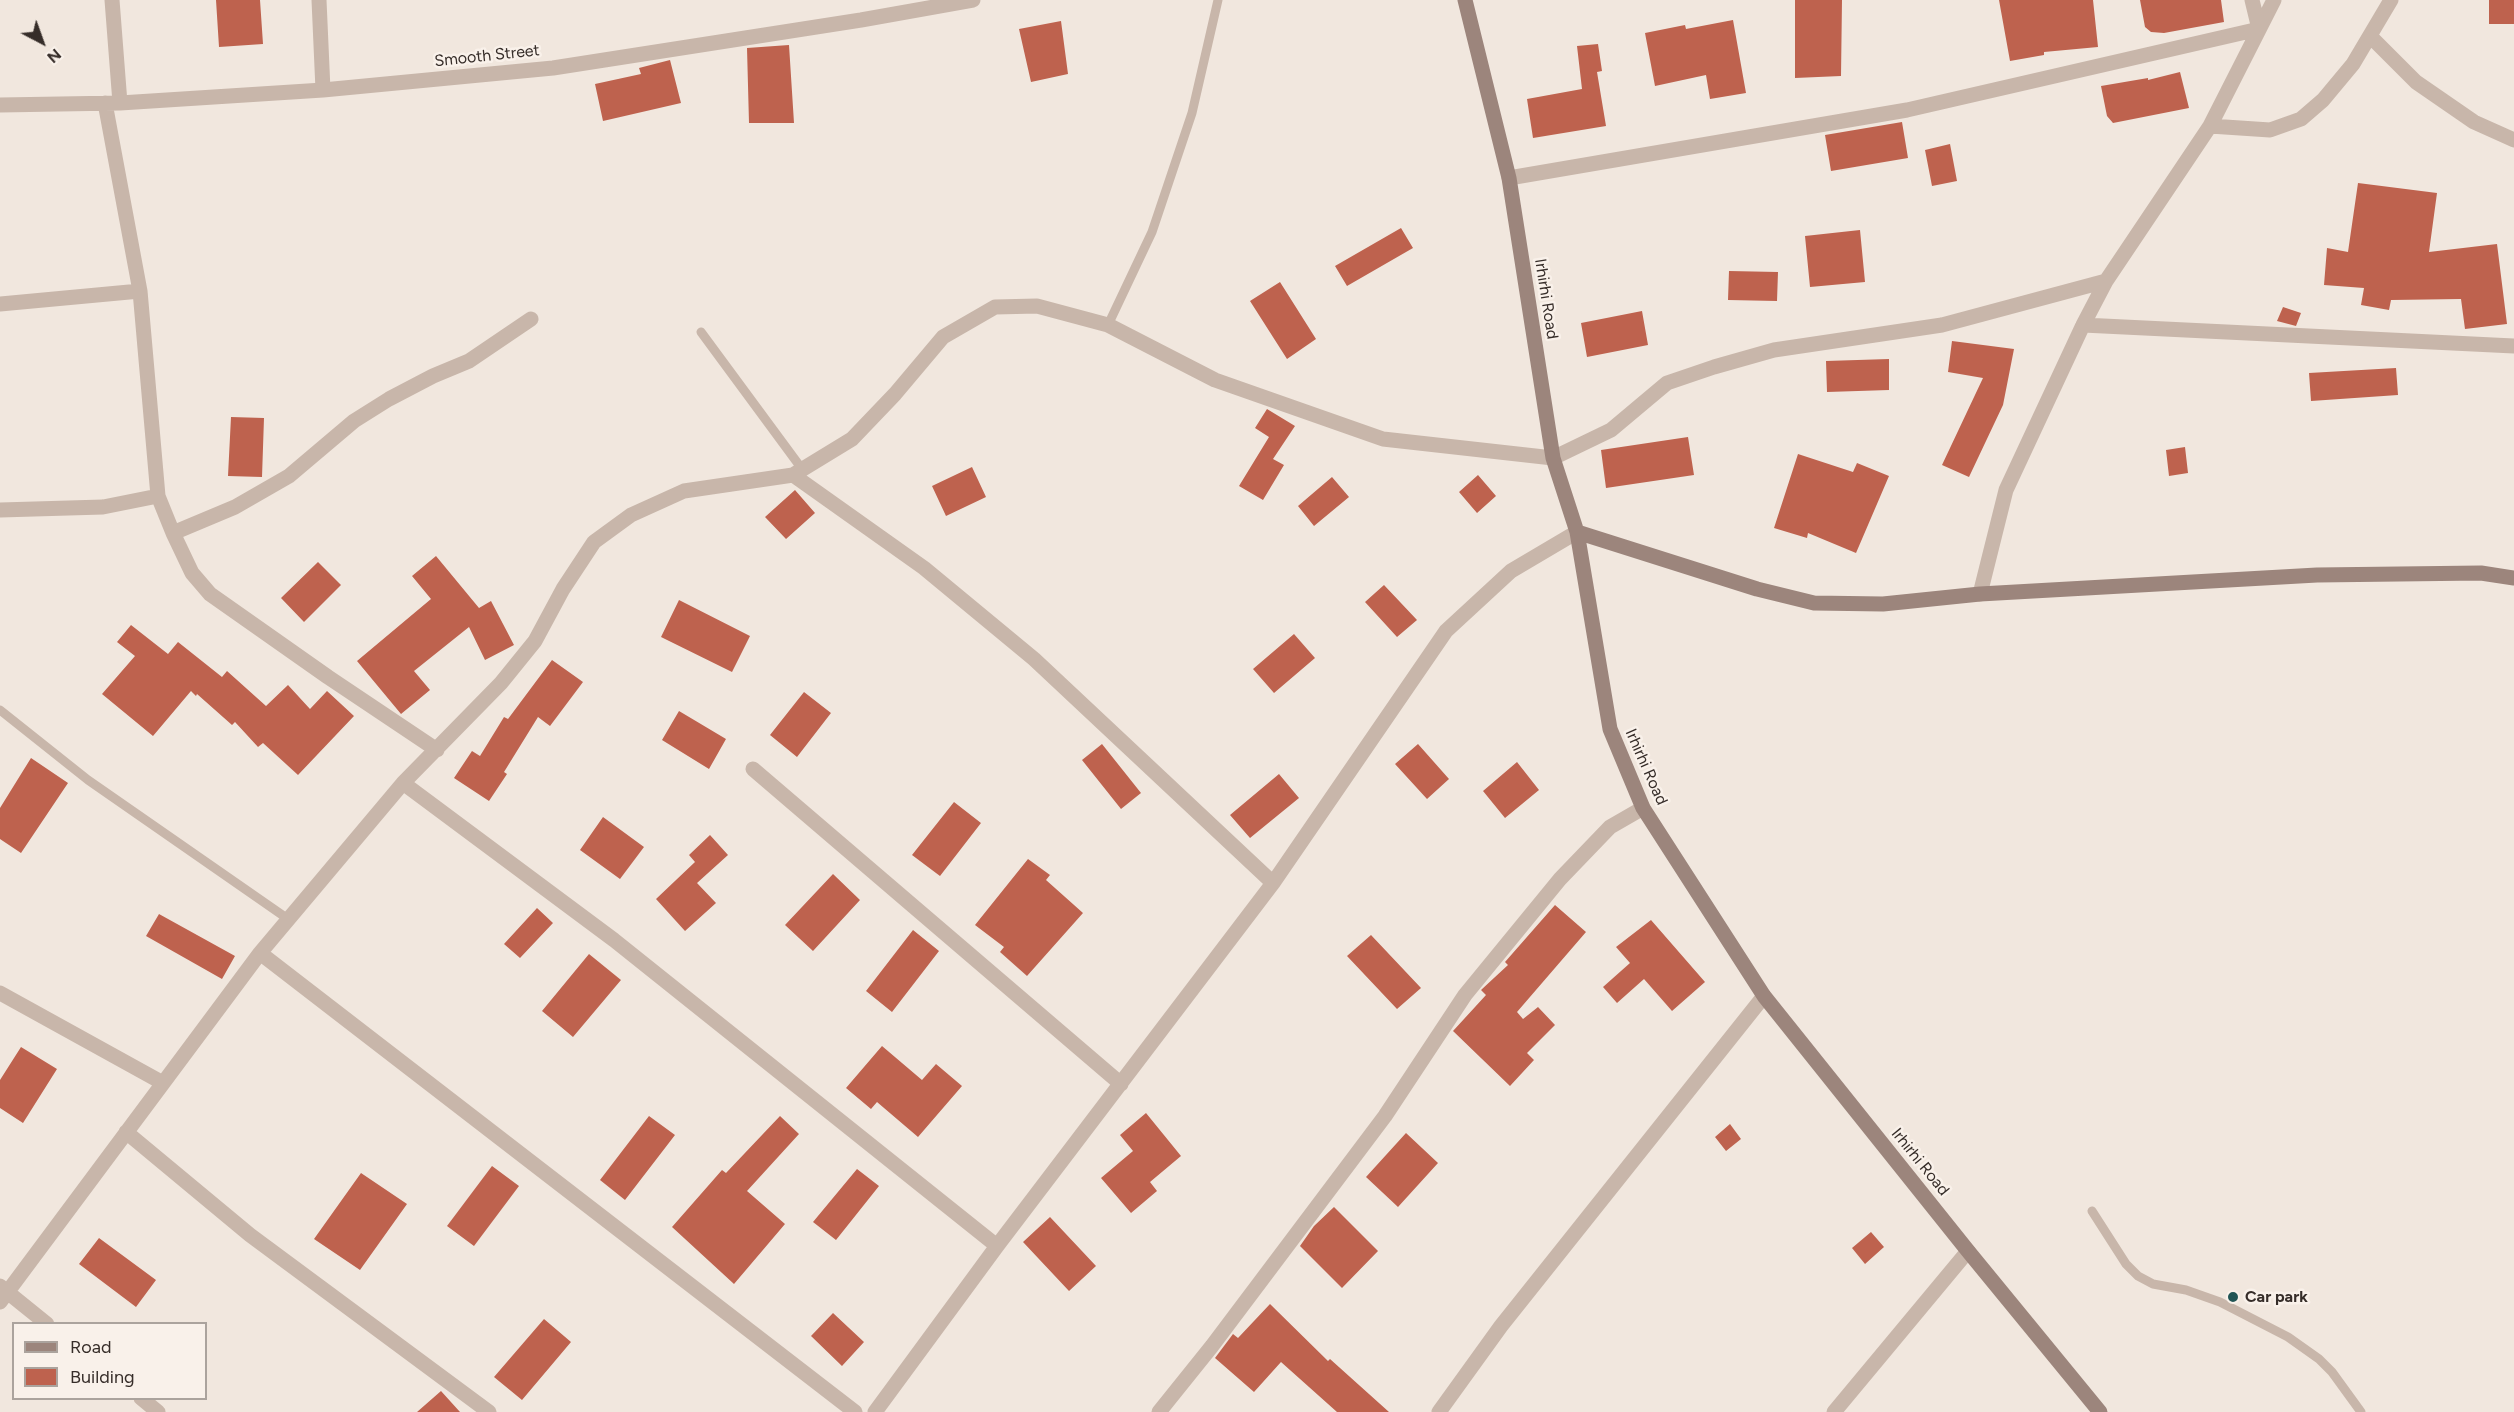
<!DOCTYPE html>
<html>
<head>
<meta charset="utf-8">
<style>
	body { margin:0 }
	#map { position:relative; width:2514px; height:1412px; overflow:hidden; background:#f1e7de; font-family:Figtree,sans-serif }
	canvas { display:block }
	.legend { position:absolute; left:12px; top:1322px; width:195px; height:78px; box-sizing:border-box; background:#f9f1ea; border:2px solid #aba39d; margin:0; padding:8px 10px; list-style:none; font-size:18px; color:#362d29 }
	.legend li { display:flex; align-items:center; gap:12px; height:30px }
	.legend b { width:30px; border:2px solid #aba39d }
	.north { position:absolute; left:12px; top:12px; width:60px; height:60px; -webkit-text-stroke:4px #f9f1ea; paint-order:stroke; rotate:139deg; font-size:16px; font-weight:700; line-height:24px; text-align:center; color:#362d29 }
	.north::after { content:''; display:block; margin:auto; width:21px; height:27px; background:#362d29; clip-path:polygon(50% 0,100% 100%,50% 72%,0 100%) }
</style>
</head>
<body>
<div id="map">
<canvas width="2514" height="1412"></canvas>
<ul class="legend">
<li><b style="height:8px;background:#9c857c"></b>Road</li>
<li><b style="height:16px;background:#be624e"></b>Building</li>
</ul>
<div class="north">N</div>
</div>
<script>
const c = document.querySelector('canvas').getContext('2d');
c.lineJoin = 'round';
function fillPath(path, color) { c.fillStyle = color; c.fill(path, 'evenodd'); }
const toPath = rows => new Path2D(rows.map(r => 'M' + r).join(''));
function stroke(path, color, width, dash) { c.strokeStyle = color; c.lineWidth = width; c.lineCap = dash ? 'butt' : 'round'; c.setLineDash(dash || []); c.stroke(path); }
function write(font, color, halo, rows, align = 'center') {
  c.font = font + ' Figtree,sans-serif'; c.lineWidth = 5; c.setLineDash([]); c.textBaseline = 'middle'; c.strokeStyle = halo; c.fillStyle = color; for (const [text, x, y, turn = 0] of rows) {
    c.save(); c.translate(x, y); c.rotate((+turn || 0) * Math.PI / 180); c.textAlign = isNaN(turn) ? turn : align; if (halo) c.strokeText(text, 0, 0); c.fillText(text, 0, 0); c.restore();
  }
}
const building = toPath([
	[216,0,260,0,263,44,219,47],
	[1795,0,1842,0,1841,76,1795,78],
	[1999,0,2093,0,2098,47,2044,52,2044,55,2010,61],
	[2140,0,2221,0,2224,22,2164,33,2151,32,2145,27],
	[2489,0,2514,0,2514,24,2489,24],
	[1733,20,1746,93,1710,99,1706,75,1655,86,1645,33,1685,25,1686,29],
	[1061,21,1068,74,1031,82,1019,29],
	[1598,44,1602,71,1597,72,1606,126,1533,138,1527,99,1582,89,1577,46],
	[789,45,794,123,749,123,747,48],
	[670,60,681,103,603,121,595,84,641,74,639,68],
	[2180,72,2189,108,2113,123,2107,116,2101,86,2148,78,2148,80],
	[1902,122,1908,158,1831,171,1825,135],
	[1950,144,1957,181,1932,186,1925,150],
	[2358,183,2437,193,2429,252,2497,244,2507,324,2465,329,2461,299,2391,300,2389,310,2361,305,2364,288,2324,285,2327,248,2348,252],
	[1401,228,1413,248,1347,286,1335,266],
	[1860,230,1865,282,1810,287,1805,236],
	[1729,271,1778,272,1777,301,1728,300],
	[1280,282,1316,339,1287,359,1250,301],
	[2283,307,2301,313,2296,326,2277,321],
	[1642,311,1648,345,1587,357,1581,323],
	[1952,341,2014,349,2003,405,1969,477,1942,465,1983,378,1948,372],
	[1889,359,1889,390,1827,392,1826,361],
	[2396,368,2398,395,2311,401,2309,373],
	[1267,409,1295,426,1273,459,1284,465,1263,500,1239,486,1269,437,1255,428],
	[231,417,264,418,262,477,228,476],
	[1688,437,1694,475,1606,488,1601,450],
	[2185,447,2188,473,2169,476,2166,450],
	[1798,454,1853,472,1857,463,1889,476,1856,553,1808,533,1807,538,1774,528],
	[972,467,986,497,946,516,932,486],
	[1478,475,1496,496,1477,513,1459,492],
	[1332,477,1349,497,1314,526,1298,506],
	[795,490,815,513,786,539,765,517],
	[436,556,479,608,491,601,514,645,485,660,469,627,414,671,430,690,401,714,357,661,431,599,412,576],
	[318,562,341,585,304,622,281,598],
	[1384,585,1417,620,1397,637,1365,602],
	[679,600,750,636,732,672,661,637],
	[131,625,168,654,178,642,222,677,227,671,266,706,288,685,310,709,327,691,354,716,298,775,263,743,258,747,235,722,232,725,197,694,196,696,191,691,153,736,102,694,135,656,117,642],
	[1294,634,1315,658,1274,693,1253,669],
	[552,660,583,682,550,726,538,717,504,772,507,774,489,801,454,778,472,751,480,756,504,717,508,719],
	[804,692,831,713,797,757,770,735],
	[679,711,726,739,709,769,662,740],
	[1102,744,1141,793,1121,809,1082,760],
	[1418,744,1449,779,1427,799,1395,764],
	[31,758,68,783,21,853,0,839,0,808],
	[1517,762,1539,790,1505,818,1483,791],
	[1279,774,1299,798,1250,838,1230,815],
	[954,802,981,823,940,876,912,855],
	[603,817,644,847,620,879,580,850],
	[710,835,728,855,697,883,716,903,685,931,656,899,695,862,689,855],
	[1028,859,1050,875,1046,880,1083,913,1027,976,1000,952,1004,947,975,925],
	[833,874,860,900,813,951,785,925],
	[1555,905,1586,932,1517,1012,1523,1019,1538,1007,1555,1025,1527,1053,1534,1060,1510,1086,1453,1031,1486,995,1481,990,1508,965,1505,962],
	[537,908,553,923,520,958,504,944],
	[159,914,235,956,222,979,146,936],
	[1651,920,1705,982,1672,1011,1644,979,1617,1003,1603,987,1630,963,1616,947],
	[913,930,939,951,892,1012,866,991],
	[1371,935,1421,988,1397,1009,1347,956],
	[589,954,621,980,573,1037,542,1011],
	[882,1046,922,1080,936,1064,962,1086,918,1137,877,1102,871,1109,846,1088],
	[21,1047,57,1069,23,1123,0,1108,0,1080],
	[1146,1113,1181,1156,1150,1182,1157,1191,1131,1213,1101,1178,1133,1151,1120,1135],
	[649,1116,675,1135,625,1200,600,1180],
	[780,1116,799,1134,747,1191,785,1224,734,1284,672,1227,722,1170,726,1173],
	[1730,1124,1741,1139,1726,1151,1715,1137],
	[1406,1133,1438,1163,1398,1207,1366,1177],
	[492,1166,519,1186,474,1246,447,1226],
	[857,1169,879,1186,836,1240,813,1222],
	[361,1173,407,1204,360,1270,314,1239],
	[1334,1207,1378,1251,1342,1288,1300,1246,1314,1226],
	[1050,1217,1096,1266,1069,1291,1023,1242],
	[1871,1232,1884,1247,1865,1264,1852,1248],
	[99,1238,156,1280,136,1307,79,1264],
	[1270,1304,1328,1361,1330,1359,1389,1412,1337,1412,1281,1362,1254,1392,1215,1358,1233,1334,1238,1338],
	[833,1313,864,1342,842,1366,811,1336],
	[544,1319,571,1342,522,1400,494,1377],
	[441,1391,460,1412,417,1412]
]);
const lane = toPath([
	[1108,325,1152,232,1192,113,1218,0],
	[701,332,802,469],
	[0,710,88,780,288,919],
	[2092,1211,2126,1264,2138,1276,2153,1284,2186,1290,2220,1302,2288,1337,2319,1359,2332,1372,2361,1412]
]);
const street = toPath([
	[112,0,120,103],
	[319,0,323,90],
	[2370,36,2416,82,2474,122,2514,140],
	[0,105,120,103,323,90,553,68,861,20,973,0],
	[2210,126,2270,130,2301,119,2323,100,2353,64,2391,0],
	[1509,178,1907,110,2259,29,2252,0],
	[0,304,140,291],
	[2083,325,2514,346],
	[793,475,924,568,1034,659,1273,883],
	[158,496,173,533,235,507,289,476,354,421,389,399,433,376,469,361,531,319],
	[0,510,103,507,158,496,140,291,105,103],
	[173,533,192,573,210,594,328,677,437,750],
	[1980,594,2006,490,2083,325,2106,281,2210,126,2274,0],
	[753,769,1121,1084],
	[403,783,614,940,997,1246],
	[260,953,855,1412],
	[0,993,163,1083],
	[126,1132,250,1235,489,1412],
	[0,1286,47,1324],
	[0,1302,260,953,403,783,501,683,535,641,563,589,594,542,631,515,684,491,793,475,852,439,895,394,943,337,995,307,1037,306,1108,325,1215,380,1383,439,1553,458,1611,430,1667,383,1714,367,1774,350,1942,325,2106,281],
	[141,1398,158,1412],
	[875,1412,997,1246,1273,883,1446,631,1511,571,1577,532],
	[1159,1412,1212,1346,1385,1116,1465,995,1560,879,1610,827,1643,808],
	[1439,1412,1501,1326,1764,996],
	[1834,1412,1968,1251]
]);
const secondary = toPath([
	[1465,0,1509,178,1553,458,1577,532,1610,729,1643,808,1764,996,1968,1251,2100,1412],
	[1577,532,1757,589,1814,603,1883,604,1980,594,2317,575,2481,573,2514,578]
]);
const markers = [
	[2233,1297,6,"#215555"]
];
const streetNames = [
	["Smooth Street",487,56,-6],
	["Irhirhi Road",1546,299,81],
	["Irhirhi Road",1646,767,66],
	["Irhirhi Road",1920,1162,51]
];
const poiNames = [
	["Car park",2245,1297]
];
fillPath(building, '#be624e');
stroke(lane, '#c8b6aa', 9);
stroke(street, '#c8b6aa', 15);
stroke(secondary, '#9c857c', 15);
for (const [x, y, r, color] of markers) { const dot = new Path2D(); dot.arc(x, y, r, 0, 2 * Math.PI); c.fillStyle = color; c.fill(dot); stroke(dot, '#f9f1ea', 2); }
write('16px', '#362d29', '#f9f1ea', streetNames);
write('bold 16px', '#362d29', '#f9f1ea', poiNames, 'left');
</script>
</body>
</html>
